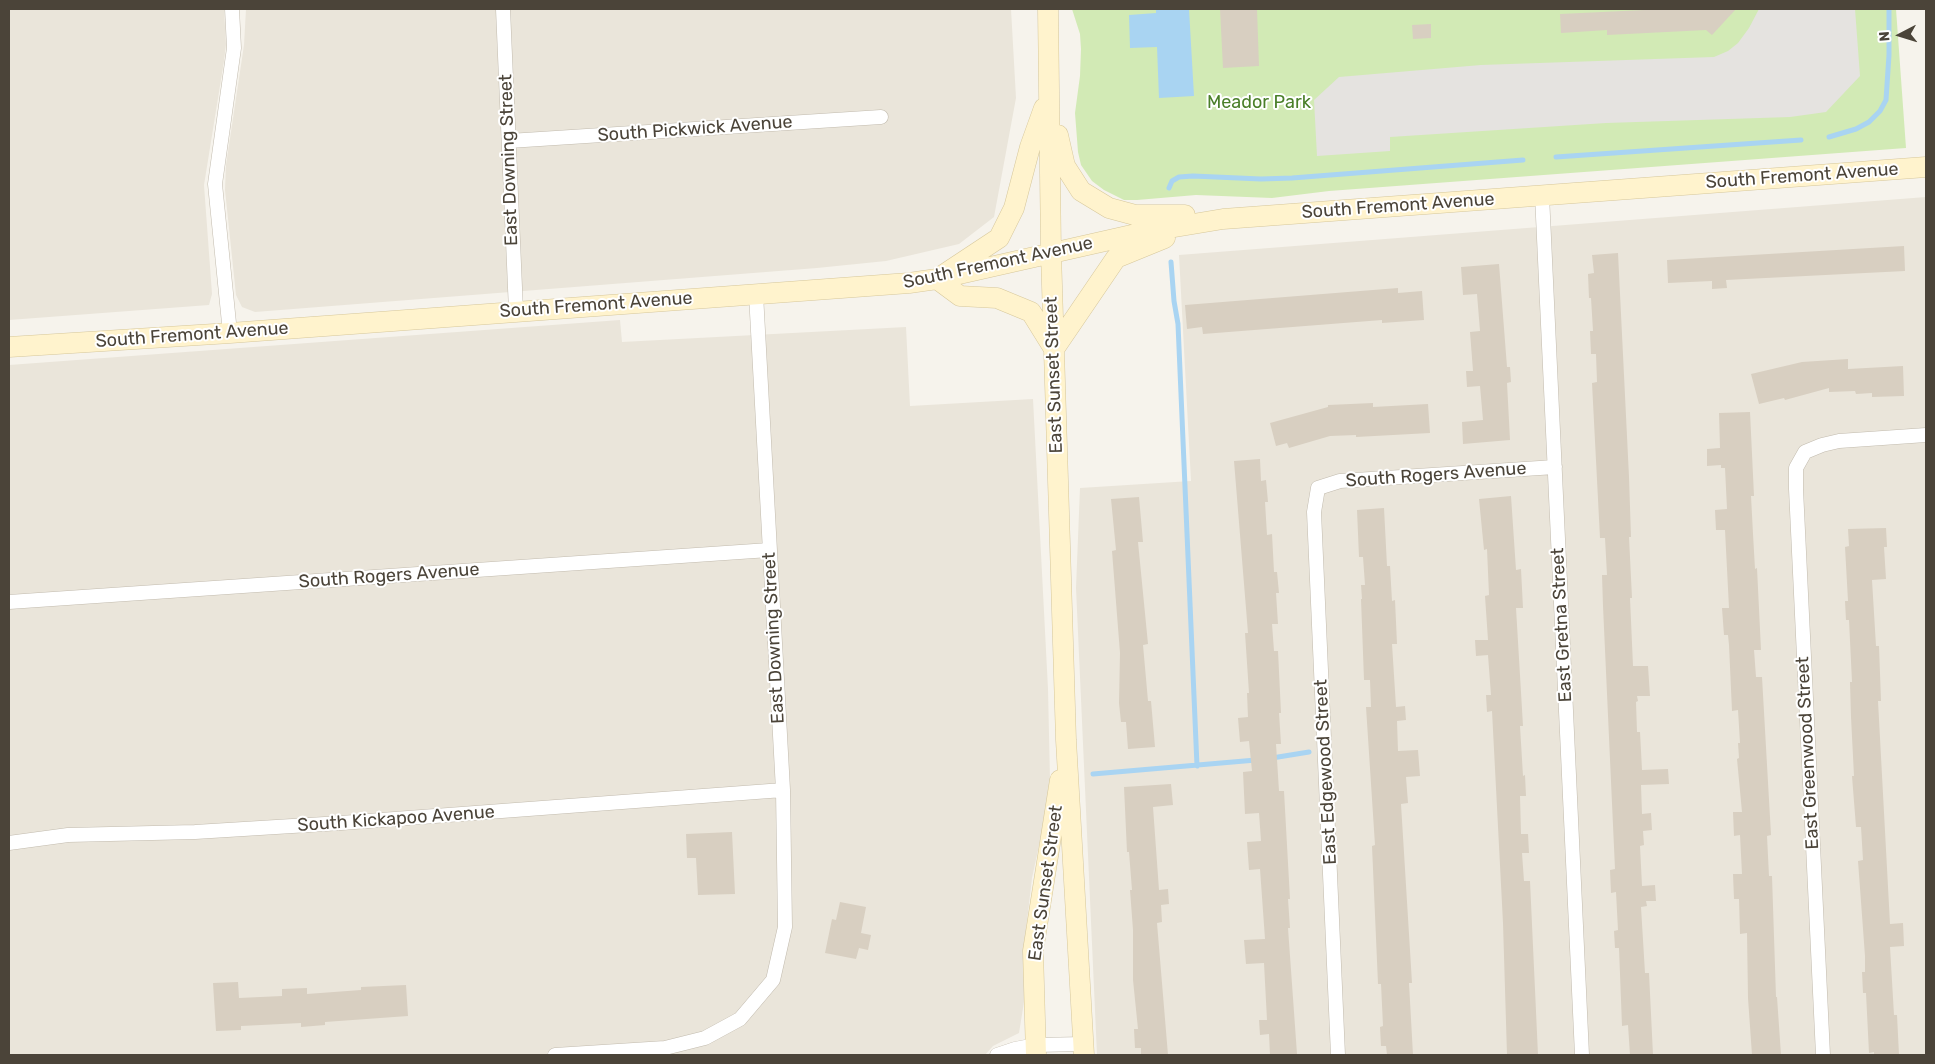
<!DOCTYPE html>
<html>
<head>
<meta charset="utf-8">
<style>
	body { margin:0 }
	#map { position:relative; width:1935px; height:1064px; overflow:hidden; background:#f6f3ec; font-family:Rubik,sans-serif }
	canvas { display:block }
	.frame { position:absolute; inset:0; border:10px solid #4b4439; pointer-events:none }
	.north { position:absolute; left:1875px; top:10px; width:50px; height:50px; -webkit-text-stroke:4px #fff; paint-order:stroke; rotate:265deg; font-size:14px; font-weight:700; line-height:20px; text-align:center; color:#4b4439 }
	.north::after { content:''; display:block; margin:auto; width:18px; height:22px; background:#4b4439; clip-path:polygon(50% 0,100% 100%,50% 72%,0 100%) }
</style>
</head>
<body>
<div id="map">
<canvas width="1935" height="1064"></canvas>
<div class="frame"></div>
<div class="north">N</div>
</div>
<script>
const c = document.querySelector('canvas').getContext('2d');
c.lineJoin = 'round';
function fillPath(path, color) { c.fillStyle = color; c.fill(path, 'evenodd'); }
const toPath = rows => new Path2D(rows.map(r => 'M' + r).join(''));
function stroke(path, color, width, dash) { c.strokeStyle = color; c.lineWidth = width; c.lineCap = dash ? 'butt' : 'round'; c.setLineDash(dash || []); c.stroke(path); }
function write(font, color, halo, rows, align = 'center') {
  c.font = font + ' Rubik,sans-serif'; c.lineWidth = 4; c.setLineDash([]); c.textBaseline = 'middle'; c.strokeStyle = halo; c.fillStyle = color; for (const [text, x, y, turn = 0] of rows) {
    c.save(); c.translate(x, y); c.rotate((+turn || 0) * Math.PI / 180); c.textAlign = isNaN(turn) ? turn : align; if (halo) c.strokeText(text, 0, 0); c.fillText(text, 0, 0); c.restore();
  }
}
const residential = toPath([
	[9,9,224,9,226,44,224,61,204,185,212,294,209,305,9,320],
	[246,9,1011,9,1016,98,994,217,959,244,886,261,817,268,255,312,242,307,236,295,225,190,226,165,244,45],
	[1926,197,1926,1055,1097,1055,1076,588,1080,488,1191,481,1179,255],
	[620,320,622,342,906,327,910,406,1033,399,1048,689,1050,780,1043,827,1032,878,1026,930,1024,1002,1019,1033,993,1046,985,1055,9,1055,9,365]
]);
const green = toPath([
	[1072,9,1896,9,1906,148,1329,191,1272,198,1196,195,1137,200,1124,200,1104,190,1092,181,1081,165,1078,152,1075,113,1080,76,1081,49,1080,34]
]);
const parking = toPath([
	[1759,9,1855,9,1860,76,1826,112,1790,117,1606,123,1390,137,1390,151,1317,156,1314,100,1339,77,1481,65,1714,57,1728,51,1738,43,1749,28]
]);
const water = toPath([
	[1156,9,1189,9,1194,96,1159,98,1157,47,1130,48,1129,15,1156,13]
]);
const stream = toPath([
	[1829,137,1856,129,1869,122,1880,111,1886,100,1889,55,1889,9],
	[1556,157,1801,140],
	[1169,188,1172,181,1179,177,1193,176,1261,179,1292,178,1523,160],
	[1171,262,1174,301,1178,324,1197,766],
	[1272,758,1309,752],
	[1093,774,1256,760]
]);
const building = toPath([
	[1220,9,1257,9,1259,66,1223,68],
	[1665,9,1736,9,1712,35,1706,30,1607,35,1607,30,1561,33,1560,14],
	[1431,24,1431,38,1413,39,1412,25],
	[1904,246,1905,271,1726,280,1727,288,1712,289,1712,281,1668,283,1667,260],
	[1618,253,1629,477,1631,537,1629,537,1632,598,1630,598,1633,666,1648,666,1650,696,1637,696,1638,701,1636,702,1637,732,1640,732,1642,770,1668,769,1669,784,1641,785,1642,814,1651,813,1652,830,1643,831,1644,845,1640,846,1642,886,1655,885,1656,901,1646,901,1647,906,1641,907,1645,973,1649,973,1653,1055,1630,1055,1628,1025,1622,1026,1619,948,1615,948,1614,931,1618,930,1616,892,1611,893,1610,870,1615,869,1603,606,1602,575,1607,575,1605,538,1600,538,1592,383,1597,382,1596,354,1591,354,1590,331,1593,331,1591,298,1589,298,1588,274,1594,273,1592,255],
	[1499,264,1507,367,1510,367,1511,382,1507,383,1510,440,1463,444,1462,422,1483,420,1480,386,1467,387,1466,371,1473,371,1470,332,1480,331,1477,294,1463,295,1461,267],
	[1398,288,1398,293,1422,291,1424,320,1382,323,1382,320,1203,334,1202,327,1187,329,1185,305],
	[1848,359,1848,369,1903,366,1904,396,1872,397,1872,393,1856,394,1855,391,1829,392,1829,388,1785,400,1784,398,1759,404,1751,374,1802,362],
	[1373,403,1373,407,1428,404,1430,433,1356,437,1356,435,1330,436,1289,448,1287,443,1276,446,1270,423,1328,407,1328,405],
	[1750,412,1754,496,1751,496,1753,534,1755,569,1757,568,1761,650,1754,650,1756,677,1762,677,1771,835,1767,836,1769,876,1772,876,1776,997,1777,997,1781,1055,1752,1055,1748,998,1747,933,1740,934,1739,899,1734,899,1733,874,1742,874,1740,835,1734,836,1733,812,1742,812,1737,759,1739,758,1738,743,1740,743,1738,710,1732,711,1729,645,1728,635,1724,635,1722,608,1729,608,1725,530,1716,530,1715,510,1727,509,1725,468,1721,468,1721,465,1707,466,1707,449,1720,448,1719,413],
	[1260,459,1261,481,1266,480,1268,502,1265,502,1267,535,1272,534,1274,572,1277,572,1279,593,1276,593,1278,624,1272,624,1274,651,1278,651,1281,713,1279,713,1281,744,1276,744,1279,791,1284,791,1290,899,1288,899,1290,928,1288,928,1297,1054,1275,1055,1270,1055,1269,1034,1260,1035,1259,1020,1267,1020,1264,963,1246,964,1244,940,1265,939,1260,869,1249,870,1247,842,1261,841,1259,813,1245,814,1243,772,1252,771,1249,741,1240,742,1238,718,1248,717,1247,693,1249,693,1245,633,1248,633,1234,461],
	[1511,496,1516,570,1521,569,1523,608,1516,608,1523,726,1520,726,1523,776,1525,775,1526,796,1520,796,1521,834,1528,834,1529,853,1522,853,1524,881,1530,881,1538,1055,1507,1055,1503,923,1492,711,1487,712,1486,695,1491,695,1488,655,1476,656,1475,640,1488,640,1485,596,1489,595,1487,549,1484,550,1479,499],
	[1139,497,1143,542,1138,542,1148,644,1143,645,1148,701,1151,701,1155,747,1128,749,1126,722,1121,722,1119,703,1120,653,1112,551,1116,550,1111,499],
	[1384,508,1387,566,1390,566,1392,601,1395,600,1397,644,1392,644,1396,707,1405,706,1406,720,1397,721,1398,751,1418,750,1420,776,1406,777,1408,803,1401,804,1412,983,1409,983,1413,1055,1387,1055,1386,1046,1381,1046,1380,1027,1383,1026,1381,984,1378,984,1372,846,1375,845,1366,707,1371,707,1370,680,1364,680,1361,599,1362,599,1361,585,1365,585,1363,557,1359,557,1357,510],
	[1886,528,1887,547,1884,547,1886,579,1872,580,1876,646,1879,646,1881,701,1878,701,1890,924,1903,923,1904,946,1890,947,1894,1015,1897,1015,1899,1055,1874,1055,1874,1052,1869,1053,1866,993,1863,993,1862,972,1865,972,1865,956,1858,861,1863,860,1861,827,1856,827,1852,776,1854,776,1851,717,1850,682,1852,682,1849,620,1846,620,1845,601,1848,601,1845,547,1849,546,1848,529],
	[1171,784,1173,805,1153,807,1159,890,1168,889,1169,904,1161,905,1162,922,1157,923,1168,1055,1141,1055,1141,1048,1135,1048,1134,1029,1138,1029,1133,980,1133,930,1130,890,1132,890,1129,852,1127,852,1124,787],
	[732,832,735,894,698,895,696,858,687,858,686,834],
	[840,902,866,907,861,933,871,935,868,950,859,948,856,959,825,953,832,919,836,920],
	[238,982,239,998,282,996,282,989,307,988,307,994,361,990,361,987,406,985,408,1016,325,1022,325,1025,301,1027,301,1023,241,1026,241,1030,216,1031,213,983]
]);
const minor = toPath([
	[503,9,516,311],
	[509,141,881,117],
	[1542,195,1582,1055],
	[230,333,215,184,234,48,232,9],
	[9,602,769,550],
	[9,843,68,835,195,832,341,823,783,790],
	[555,1055,665,1048,705,1038,740,1019,773,980,785,927,783,790,756,294],
	[997,1055,1015,1049,1036,1045,1083,1044],
	[1338,1055,1314,512,1318,488,1340,481,1555,467],
	[1823,1055,1796,489,1796,468,1805,452,1822,445,1839,441,1926,435]
]);
const secondary = toPath([
	[1048,9,1051,253,1066,740,1084,1055],
	[1044,108,1030,147,1014,208,999,238,937,279,960,296,997,298,1031,312,1054,349,1116,258,1165,238],
	[1058,135,1065,166,1081,191,1109,208,1135,215,1185,215],
	[9,347,230,333,909,283,937,279,1145,232,1223,219,1926,167],
	[1036,1055,1033,951,1060,780]
]);
const parkNames = [
	["Meador Park",1259,103]
];
const streetNames = [
	["South Pickwick Avenue",695,129,-4],
	["East Downing Street",509,160,-92],
	["South Fremont Avenue",1802,176,-4],
	["South Fremont Avenue",1398,206,-4],
	["South Fremont Avenue",998,263,-12],
	["South Fremont Avenue",596,305,-4],
	["South Fremont Avenue",192,335,-4],
	["East Sunset Street",1054,375,-92],
	["South Rogers Avenue",1436,475,-4],
	["South Rogers Avenue",389,576,-4],
	["East Gretna Street",1562,625,-93],
	["East Downing Street",774,638,-93],
	["East Greenwood Street",1808,753,-93],
	["East Edgewood Street",1326,772,-93],
	["South Kickapoo Avenue",396,819,-4],
	["East Sunset Street",1046,883,-82]
];
fillPath(residential, '#eae5da');
fillPath(green, '#d2eab5');
fillPath(parking, '#e5e3e0');
fillPath(water, '#a9d4f2');
stroke(stream, '#a9d4f2', 5);
fillPath(building, '#d8cfc1');
stroke(minor, '#c2bbae', 15);
stroke(secondary, '#d6c79b', 21);
stroke(minor, '#fff', 14);
stroke(secondary, '#fff3cd', 20);
write('18px', '#4a7f2a', '#fff', parkNames);
write('18px', '#4b4439', '#fff', streetNames);
</script>
</body>
</html>
